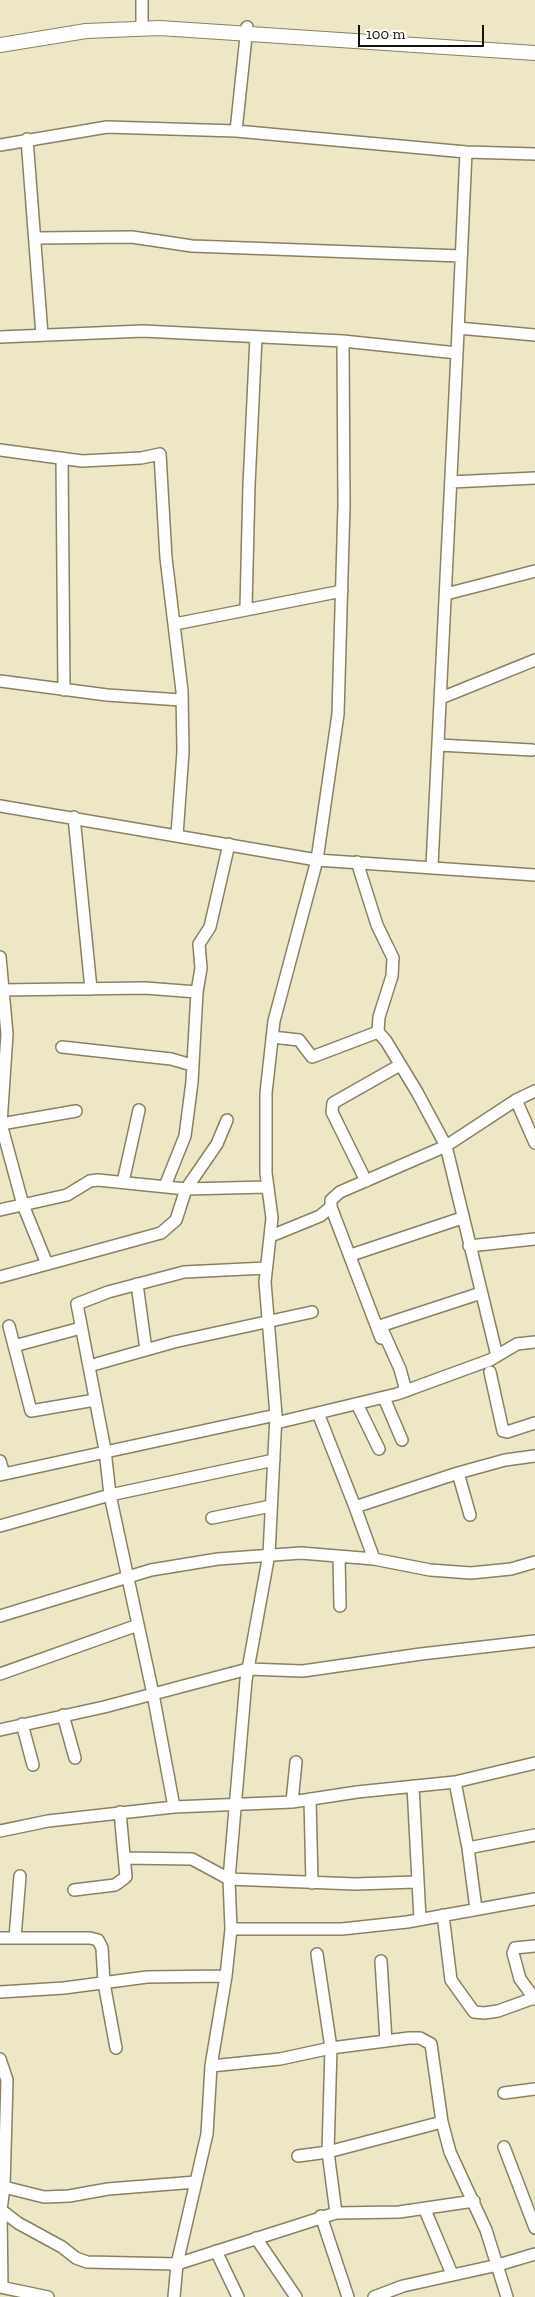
<!DOCTYPE html>
<html>
<head>
<meta charset="utf-8">
<style>
	body { margin:0 }
	#map { position:relative; width:535px; height:2297px; overflow:hidden; background:#ede7c5; font-family:"Zilla Slab",serif }
	canvas { display:block }
	.scale { position:absolute; left:358px; top:25px; width:126px; height:22px; box-sizing:border-box; border:2px solid #141206; border-top:0; padding-left:6px; font-size:15px; line-height:18px; white-space:nowrap; color:#141206; -webkit-text-stroke:4px #fff; paint-order:stroke }
</style>
</head>
<body>
<div id="map">
<canvas width="535" height="2297"></canvas>
<div class="scale">100 m</div>
</div>
<script>
const c = document.querySelector('canvas').getContext('2d');
c.lineJoin = 'round';
const toPath = rows => new Path2D(rows.map(r => 'M' + r).join(''));
function stroke(path, color, width, dash) { c.strokeStyle = color; c.lineWidth = width; c.lineCap = dash ? 'butt' : 'round'; c.setLineDash(dash || []); c.stroke(path); }
const minor = toPath([
	[142,29,142,0],
	[236,131,247,27],
	[27,139,42,335],
	[0,145,107,127,236,131,466,152,535,154],
	[35,238,132,237,192,246,461,256],
	[458,328,535,335],
	[0,337,143,331,343,341,457,353,466,152],
	[0,450,82,461,141,458,160,454,166,558,182,691,183,752,177,835],
	[62,458,64,690],
	[451,482,535,478],
	[446,594,535,571],
	[246,608,249,485,256,337],
	[175,624,342,591],
	[0,681,107,695,181,700],
	[441,698,535,660],
	[439,745,532,750],
	[0,806,317,860,535,875],
	[74,817,91,989],
	[357,862,377,925,393,958,392,976,379,1017,378,1032,386,1041,417,1092,446,1146,497,1356],
	[432,866,457,353],
	[0,957,7,1034,1,1124,23,1205,47,1264],
	[0,990,145,988,197,992],
	[272,1037,299,1040,312,1057,378,1032],
	[62,1047,171,1059,192,1065],
	[516,1100,535,1143],
	[1,1124,76,1111],
	[366,1181,332,1112,333,1103,400,1065],
	[123,1182,139,1110],
	[165,1186,185,1136,192,1082,197,992,201,968,199,944,210,927,229,844],
	[331,1207,381,1338],
	[0,1210,67,1195,90,1181,98,1180,186,1189,217,1144,227,1120],
	[271,1236,320,1216,331,1207,331,1200,340,1192,446,1146,516,1100,535,1091],
	[469,1246,535,1239],
	[351,1255,462,1218],
	[266,1268,184,1272,108,1292,77,1304,105,1450,110,1495,153,1694,174,1807,292,1802,357,1792,455,1782,535,1763],
	[0,1277,161,1233,176,1220,186,1189,267,1187],
	[137,1284,146,1350],
	[9,1326,31,1411,95,1400],
	[14,1346,81,1328],
	[89,1366,174,1342,312,1312],
	[490,1372,503,1431,507,1432,535,1423],
	[406,1391,400,1369,382,1329,383,1325,481,1293],
	[384,1398,402,1440],
	[357,1404,379,1449],
	[318,1413,355,1507,458,1473,470,1515],
	[276,1423,397,1394,490,1360,517,1344,535,1342],
	[0,1461,4,1474],
	[458,1473,505,1460,535,1456],
	[0,1475,276,1415],
	[355,1507,374,1559],
	[212,1518,271,1506],
	[0,1526,110,1495,274,1460],
	[339,1556,340,1606],
	[0,1616,151,1570,218,1559,301,1553,374,1559,430,1570,471,1573,511,1569,535,1562],
	[0,1674,138,1625],
	[63,1715,75,1758],
	[22,1724,33,1765],
	[0,1730,104,1707,248,1669,303,1671,421,1654,535,1641],
	[455,1782,468,1848,476,1909],
	[413,1786,420,1919],
	[310,1799,312,1883],
	[292,1802,296,1762],
	[0,1831,48,1821,174,1807],
	[468,1848,535,1835],
	[125,1858,192,1859,229,1879,355,1884,416,1882],
	[74,1890,115,1885,126,1877,120,1812],
	[443,1915,451,1980,474,2012,484,2013,498,2011,534,1998,535,1999],
	[231,1929,342,1929,407,1922,535,1899],
	[0,1938,90,1938,98,1940,102,1948,104,1983,116,2048],
	[15,1938,20,1876],
	[317,1954,331,2048,409,2038,420,2038,431,2044,442,2122],
	[381,1961,386,2041],
	[0,1992,64,1988,147,1977,226,1976],
	[534,1998,520,1979,513,1953,515,1948,535,1946],
	[0,2059,7,2080,4,2187,1,2210,2,2287],
	[211,2066,280,2059,331,2048,328,2152,442,2122,450,2152,486,2230,507,2297],
	[504,2093,535,2089],
	[504,2147,535,2228],
	[298,2156,328,2152,336,2213],
	[4,2187,44,2197,69,2196,108,2189,196,2182],
	[0,2209,18,2223,62,2247,76,2258,87,2262,177,2264,336,2213,399,2212,474,2201],
	[425,2210,452,2274],
	[321,2216,348,2297],
	[256,2238,296,2297],
	[216,2251,238,2297],
	[0,2287,48,2297],
	[174,2297,177,2264,207,2134,211,2066,226,1976,231,1929,229,1879,246,1680,269,1554,276,1415,265,1282,272,1218,266,1173,266,1093,274,1021,317,860,338,714,344,505,343,341],
	[374,2297,403,2286,498,2265,535,2254]
]);
const major = toPath([
	[0,45,86,31,160,28,535,53]
]);
stroke(minor, '#878262', 14);
stroke(major, '#878262', 16);
stroke(minor, '#fff', 11);
stroke(major, '#fff', 14);
</script>
</body>
</html>
